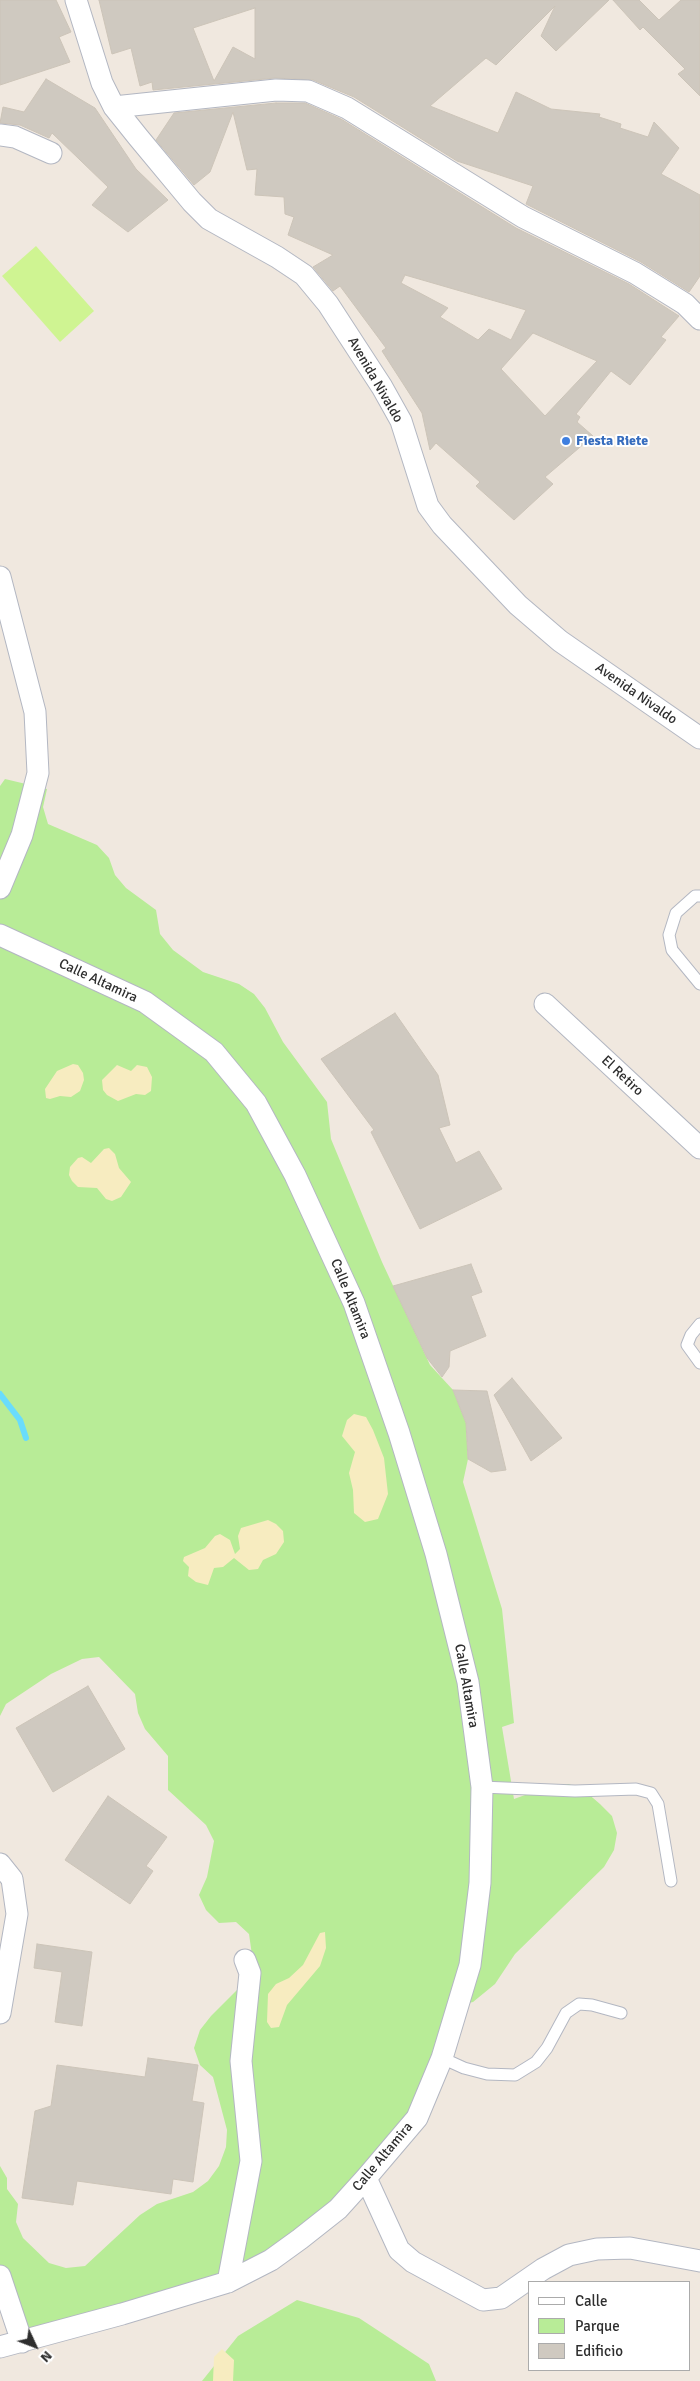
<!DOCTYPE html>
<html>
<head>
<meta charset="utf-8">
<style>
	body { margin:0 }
	#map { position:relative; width:700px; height:2381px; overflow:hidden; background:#f0e8df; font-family:Signika,sans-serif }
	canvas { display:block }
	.legend { position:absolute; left:528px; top:2281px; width:162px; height:90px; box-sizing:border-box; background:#fff; border:1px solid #ababab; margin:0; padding:6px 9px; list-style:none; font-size:15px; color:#2e2e2e }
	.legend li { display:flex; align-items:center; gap:10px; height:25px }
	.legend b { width:25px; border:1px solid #ababab }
	.north { position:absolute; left:10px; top:2321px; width:50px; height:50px; -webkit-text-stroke:4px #fff; paint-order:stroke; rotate:133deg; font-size:14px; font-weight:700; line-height:20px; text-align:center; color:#2e2e2e }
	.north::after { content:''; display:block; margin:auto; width:18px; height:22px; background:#2e2e2e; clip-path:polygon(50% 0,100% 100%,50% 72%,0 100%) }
</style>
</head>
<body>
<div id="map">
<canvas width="700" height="2381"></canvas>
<ul class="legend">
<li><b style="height:6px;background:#fff"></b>Calle</li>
<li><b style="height:14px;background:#b8ec97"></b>Parque</li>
<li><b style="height:14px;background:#cfc9c0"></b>Edificio</li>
</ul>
<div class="north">N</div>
</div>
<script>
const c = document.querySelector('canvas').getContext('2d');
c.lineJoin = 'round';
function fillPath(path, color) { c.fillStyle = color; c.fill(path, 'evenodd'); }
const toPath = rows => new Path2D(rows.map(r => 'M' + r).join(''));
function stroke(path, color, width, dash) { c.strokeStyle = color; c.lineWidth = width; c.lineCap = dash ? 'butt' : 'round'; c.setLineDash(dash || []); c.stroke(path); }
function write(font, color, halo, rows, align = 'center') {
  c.font = font + ' Signika,sans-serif'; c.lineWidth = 4; c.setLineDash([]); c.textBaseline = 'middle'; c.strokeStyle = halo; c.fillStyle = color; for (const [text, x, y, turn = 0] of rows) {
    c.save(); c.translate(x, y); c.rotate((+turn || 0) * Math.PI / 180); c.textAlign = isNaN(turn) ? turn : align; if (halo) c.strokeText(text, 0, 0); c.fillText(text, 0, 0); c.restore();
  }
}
const green = toPath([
	[5,779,47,789,43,807,48,824,97,845,109,858,115,875,126,888,156,910,160,934,173,950,203,972,239,984,254,994,265,1008,283,1042,327,1102,331,1139,382,1262,430,1365,453,1390,466,1423,468,1459,463,1482,502,1609,514,1723,502,1727,514,1799,550,1786,569,1784,586,1792,600,1804,612,1816,617,1833,614,1850,604,1867,515,1954,495,1984,473,2002,464,2004,417,2118,271,2260,22,2342,0,2276,0,2166,7,2178,7,2189,18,2204,16,2222,23,2238,49,2263,66,2268,85,2266,140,2215,157,2204,193,2192,208,2181,219,2166,226,2147,227,2130,213,2077,200,2065,194,2048,200,2030,211,2016,237,1990,252,1955,249,1934,236,1922,219,1923,206,1910,199,1895,207,1877,214,1841,206,1825,168,1790,168,1756,145,1729,138,1713,135,1694,99,1657,82,1659,51,1674,6,1704,0,1716,0,786],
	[297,2300,359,2318,429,2364,436,2381,202,2381,238,2336]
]);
const sand = toPath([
	[73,1064,78,1065,83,1073,84,1080,80,1091,71,1097,60,1096,50,1099,46,1098,45,1089,57,1071],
	[117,1065,131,1071,137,1065,147,1067,152,1077,151,1091,145,1095,136,1094,118,1101,107,1095,103,1090,102,1080],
	[109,1148,115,1154,119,1168,131,1182,121,1197,112,1201,106,1199,97,1188,78,1187,72,1181,69,1175,70,1167,78,1158,82,1157,91,1163,104,1149],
	[354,1414,366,1417,373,1430,384,1458,388,1494,378,1519,365,1522,354,1513,353,1490,349,1473,355,1452,342,1436,347,1420],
	[268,1520,276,1524,283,1531,284,1542,276,1554,263,1560,258,1569,249,1570,234,1558,223,1567,214,1568,208,1585,196,1582,188,1576,189,1567,183,1561,184,1557,205,1548,215,1536,220,1534,230,1540,235,1554,240,1549,238,1536,241,1528],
	[325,1932,326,1948,320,1966,287,2005,279,2027,271,2028,267,2022,268,1994,276,1984,289,1978,303,1965,320,1933],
	[222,2349,234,2360,233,2381,213,2381,214,2357]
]);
const pitch = toPath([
	[36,246,94,311,60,342,2,276]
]);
const stream = toPath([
	[0,1394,20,1420,26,1438]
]);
const building = toPath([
	[0,0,56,0,71,32,59,37,70,62,0,85,0,0],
	[99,0,609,0,556,51,541,36,555,6,496,65,486,58,430,106,498,133,516,92,551,109,600,114,599,117,621,124,620,128,648,137,654,122,679,148,661,174,700,195,700,276,689,292,641,262,526,204,533,186,457,161,354,97,313,80,275,78,153,90,152,82,140,86,131,48,112,54,99,0],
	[255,8,255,59,233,47,214,81,193,28,255,8],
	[613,0,639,0,659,20,681,0,700,0,700,96,678,74,685,69,643,27,640,30,613,0],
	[46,79,95,108,136,169,168,200,128,232,92,205,108,187,52,133,49,138,20,125,0,123,3,107,24,112,46,79],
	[276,103,305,103,341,119,516,228,629,284,679,316,661,337,666,340,630,385,611,371,576,414,580,417,577,422,593,436,545,477,553,484,514,520,476,486,480,482,436,443,430,450,422,413,382,351,386,348,340,286,333,291,313,267,333,255,288,235,294,217,285,214,284,197,255,195,257,169,247,170,233,112,210,172,194,185,156,140,174,113,276,103],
	[405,275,526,310,511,340,489,329,478,340,440,317,448,308,401,283,405,275],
	[533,333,597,361,545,416,501,369,533,333],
	[395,1013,438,1075,450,1125,439,1128,456,1163,479,1151,502,1189,420,1229,371,1132,374,1130,321,1059,395,1013],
	[471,1264,482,1292,471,1296,486,1336,450,1351,449,1367,442,1377,427,1358,393,1286,471,1264],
	[512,1378,562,1438,531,1461,494,1395,512,1378],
	[453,1390,487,1391,506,1470,491,1472,468,1459,466,1423,453,1390],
	[88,1686,125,1749,53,1792,16,1728,88,1686],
	[108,1796,167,1837,146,1866,153,1871,130,1904,65,1860,108,1796],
	[37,1944,92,1952,82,2026,55,2022,62,1972,34,1968,37,1944],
	[148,2058,198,2065,192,2101,204,2103,193,2182,173,2179,171,2194,77,2181,73,2205,22,2198,35,2111,51,2106,57,2065,145,2077,148,2058]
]);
const service = toPath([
	[700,896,695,896,676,913,669,935,672,950,700,984],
	[700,1324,691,1335,687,1345,700,1363],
	[482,1787,575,1791,636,1789,651,1793,658,1804,671,1881],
	[442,2058,464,2068,487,2074,515,2075,536,2062,547,2048,566,2013,579,2004,592,2005,621,2013]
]);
const minor = toPath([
	[76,0,102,83,114,107,138,137,192,202,209,219,277,257,304,275,328,304,382,387,401,421,428,506,442,525,518,605,560,641,700,738],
	[114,107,276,90,308,91,347,108,523,217,635,273,685,304,700,319],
	[0,135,15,137,51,153],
	[0,577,35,712,38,773,22,835,0,888],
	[0,935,145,1002,214,1052,256,1103,295,1175,354,1303,399,1433,436,1554,468,1682,482,1787,480,1883,470,1965,442,2058,417,2118,366,2178,338,2209,300,2239,271,2260,228,2282,122,2314,0,2347],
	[545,1004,700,1148],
	[0,1864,12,1879,17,1914,0,2013],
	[366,2178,399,2250,413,2262,483,2300,501,2298,543,2269,569,2255,597,2249,630,2248,700,2261],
	[0,2276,22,2342],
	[228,2282,251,2161,241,2061,250,1973,245,1960]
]);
const markers = [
	[566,441,5,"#3f7fe0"]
];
const streetNames = [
	["Avenida Nivaldo",375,380,60],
	["Avenida Nivaldo",636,694,35],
	["Calle Altamira",98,981,25],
	["El Retiro",622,1076,43],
	["Calle Altamira",350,1299,68],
	["Calle Altamira",466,1686,80],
	["Calle Altamira",383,2157,-50]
];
const shopNames = [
	["Fiesta Riete",576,441]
];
fillPath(green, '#b8ec97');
fillPath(sand, '#f7ecc0');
fillPath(pitch, '#cff492');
stroke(stream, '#69dcfc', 6);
fillPath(building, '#cfc9c0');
stroke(building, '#ccc4b8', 1);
stroke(service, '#b3b7c2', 13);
stroke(minor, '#b3b7c2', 23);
stroke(service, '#fff', 11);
stroke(minor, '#fff', 21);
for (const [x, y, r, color] of markers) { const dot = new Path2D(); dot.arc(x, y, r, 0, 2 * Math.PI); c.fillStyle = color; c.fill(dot); stroke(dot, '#fff', 2); }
write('14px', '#2e2e2e', '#fff', streetNames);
write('bold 14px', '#366cbe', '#fff', shopNames, 'left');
</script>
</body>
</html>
